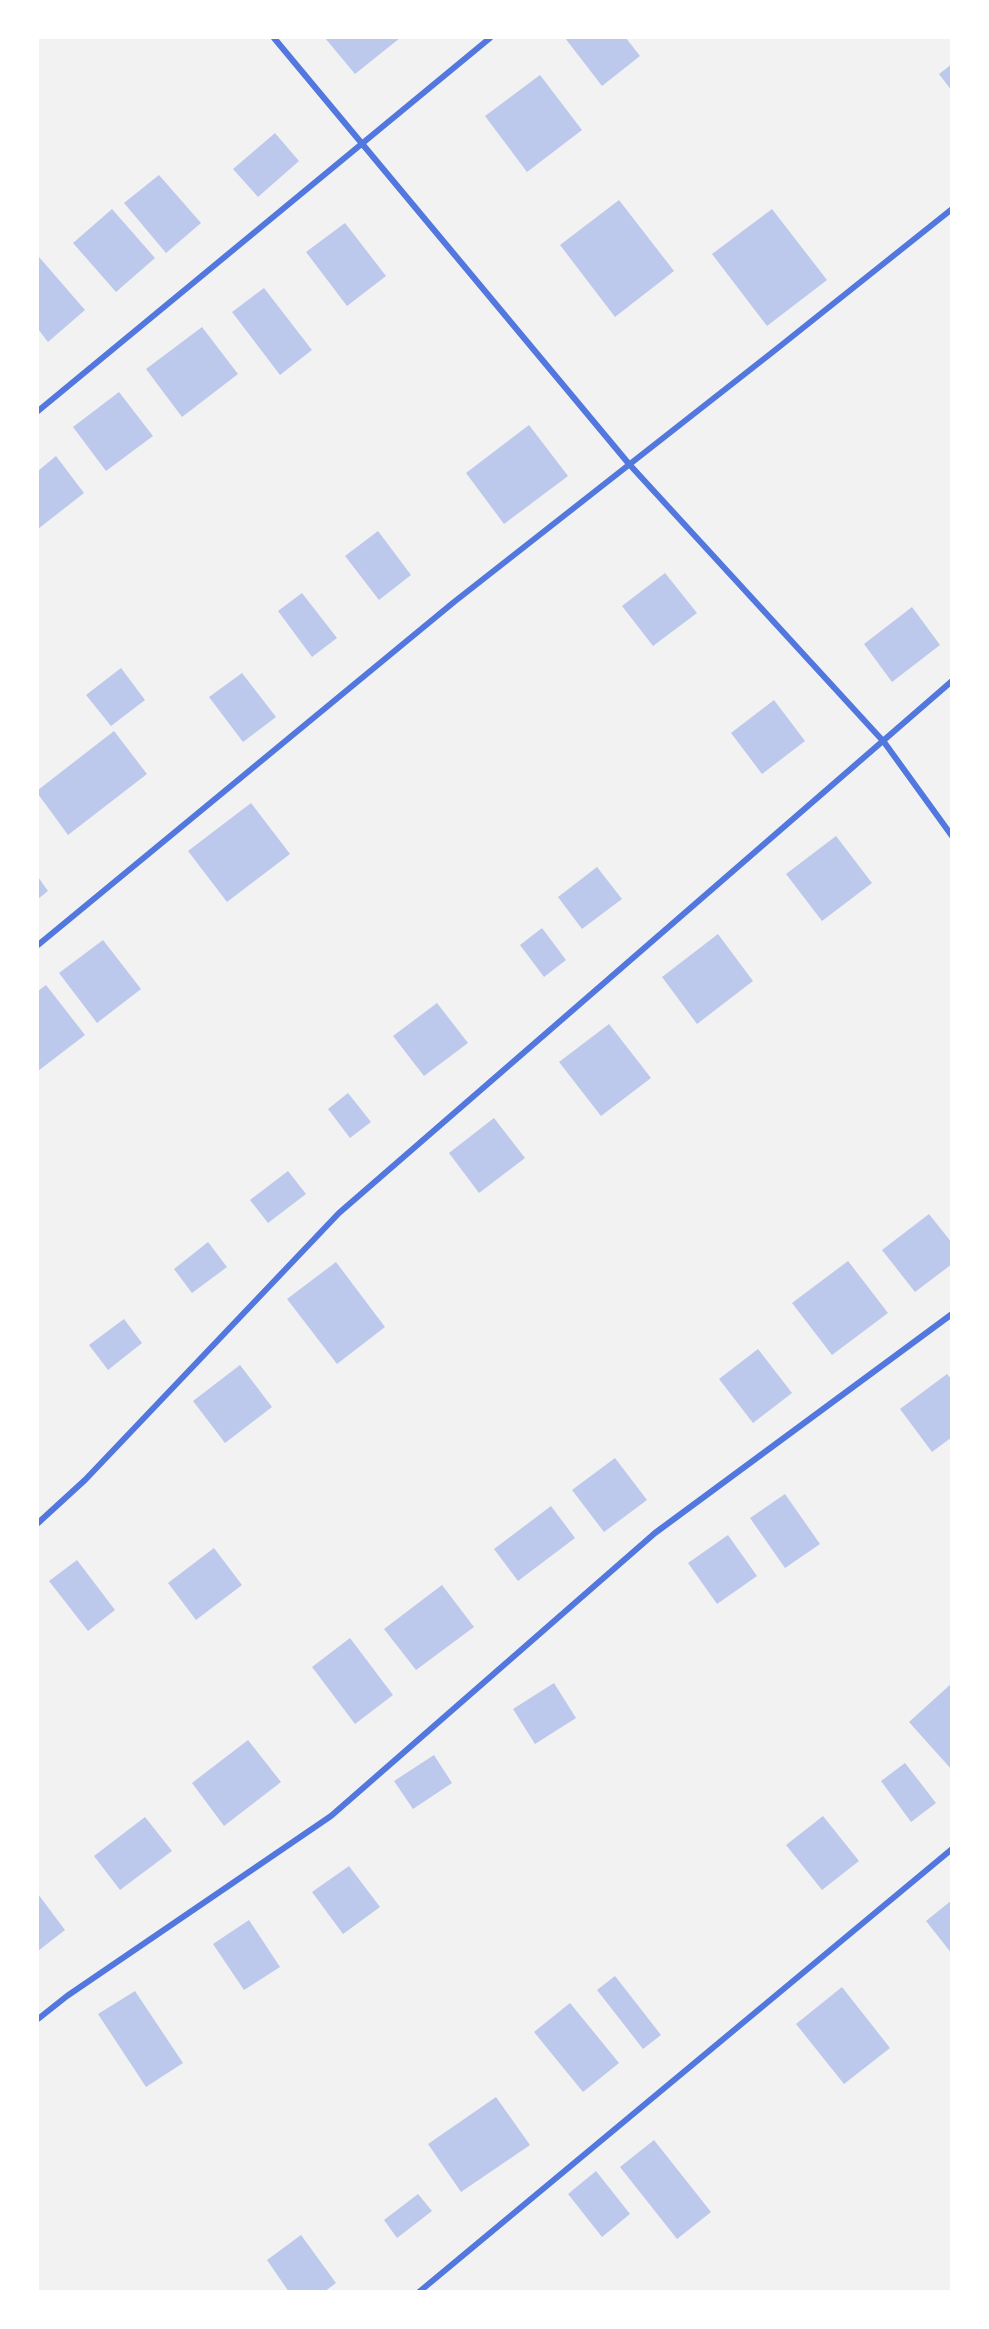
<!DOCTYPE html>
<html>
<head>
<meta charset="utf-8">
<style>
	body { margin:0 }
	#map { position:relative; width:989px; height:2329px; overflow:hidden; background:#f2f2f2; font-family:Inter,sans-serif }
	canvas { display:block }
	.frame { position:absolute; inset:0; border:39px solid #fff; pointer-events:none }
</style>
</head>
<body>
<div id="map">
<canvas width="989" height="2329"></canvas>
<div class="frame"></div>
</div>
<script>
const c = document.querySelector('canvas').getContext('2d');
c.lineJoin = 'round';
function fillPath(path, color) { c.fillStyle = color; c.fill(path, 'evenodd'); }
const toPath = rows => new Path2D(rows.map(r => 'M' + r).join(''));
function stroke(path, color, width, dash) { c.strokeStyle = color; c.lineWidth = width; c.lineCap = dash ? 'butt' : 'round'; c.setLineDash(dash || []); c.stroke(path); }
const building = toPath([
	[325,38,400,38,355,74],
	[565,38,626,38,640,56,602,86],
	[952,64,952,91,939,74],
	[540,75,582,130,527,172,485,116],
	[275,133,299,161,258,197,233,169],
	[159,175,201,223,166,253,124,203],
	[619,200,674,271,615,317,560,245],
	[112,209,155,258,116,292,73,243],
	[772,209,827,280,767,326,712,254],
	[345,223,386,276,347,306,306,252],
	[39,257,85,310,48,342,38,329,38,259],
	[264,288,312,350,280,375,232,312],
	[202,327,238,374,182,417,146,369],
	[119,392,153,436,106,471,73,427],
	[529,425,568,476,504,524,466,473],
	[56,456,84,493,38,529,38,471],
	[378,531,411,575,379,600,345,556],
	[665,573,697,613,653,646,622,606],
	[302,593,337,638,312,657,278,611],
	[912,607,940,645,892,682,864,644],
	[121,668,145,700,111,726,86,695],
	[242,673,276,717,243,742,209,697],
	[774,700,805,741,762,774,731,733],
	[114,731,147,774,68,835,38,794,38,790],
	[251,803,290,854,227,902,188,851],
	[836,836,872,883,822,921,786,874],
	[597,867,622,899,582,929,558,897],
	[38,877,48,891,38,899],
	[542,928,566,960,544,977,520,945],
	[718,934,753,981,697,1024,662,977],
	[103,940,141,989,97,1023,59,973],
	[46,985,85,1035,38,1071,38,991],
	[437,1003,468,1043,424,1076,393,1036],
	[609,1024,651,1078,601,1116,559,1062],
	[348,1093,371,1122,350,1138,328,1109],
	[494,1118,525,1158,479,1193,449,1153],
	[288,1171,306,1194,268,1223,250,1200],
	[929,1214,952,1243,952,1264,915,1292,882,1250],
	[208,1242,227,1267,192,1293,174,1269],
	[848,1261,888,1313,832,1355,792,1303],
	[336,1262,385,1327,337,1364,287,1299],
	[124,1319,142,1343,108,1370,89,1345],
	[758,1349,792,1393,753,1423,719,1379],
	[240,1365,272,1407,225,1443,193,1401],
	[947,1374,952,1380,952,1437,932,1452,900,1409],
	[615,1458,647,1500,604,1532,572,1490],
	[785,1494,820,1544,785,1568,750,1518],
	[551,1506,575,1538,518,1581,494,1549],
	[728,1535,757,1576,717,1604,688,1563],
	[214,1548,242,1585,196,1620,168,1583],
	[77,1560,115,1610,88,1631,49,1581],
	[442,1585,474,1627,416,1670,384,1629],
	[350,1638,393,1695,355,1724,312,1667],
	[554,1683,576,1718,535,1744,513,1709],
	[952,1683,952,1770,909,1722],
	[248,1740,281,1782,224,1826,192,1783],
	[434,1755,452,1783,413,1809,394,1781],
	[905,1763,936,1803,911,1822,881,1781],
	[823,1816,859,1861,822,1890,786,1845],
	[145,1817,172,1851,120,1890,94,1856],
	[349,1866,380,1907,343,1934,312,1892],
	[38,1894,65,1930,38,1951],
	[952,1900,952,1954,926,1921],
	[249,1920,280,1967,244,1990,213,1944],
	[615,1976,661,2035,643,2049,597,1990],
	[842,1987,890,2048,844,2084,796,2024],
	[135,1991,183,2063,146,2087,98,2014],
	[570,2003,619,2063,583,2092,534,2032],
	[496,2097,530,2145,461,2192,428,2144],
	[654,2140,711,2212,677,2239,620,2167],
	[596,2171,630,2214,602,2237,568,2194],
	[418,2194,432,2211,397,2238,384,2220],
	[301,2235,336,2283,324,2292,289,2292,267,2260]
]);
const minor = toPath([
	[274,38,629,464,884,742,952,836],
	[38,411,490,38],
	[38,945,454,602,774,351,952,209],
	[38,1523,85,1480,339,1213,952,681],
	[38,2019,67,1996,331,1816,655,1533,952,1314],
	[419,2292,952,1849]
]);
fillPath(building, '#bdc9ec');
stroke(minor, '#5277de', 6);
</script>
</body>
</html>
